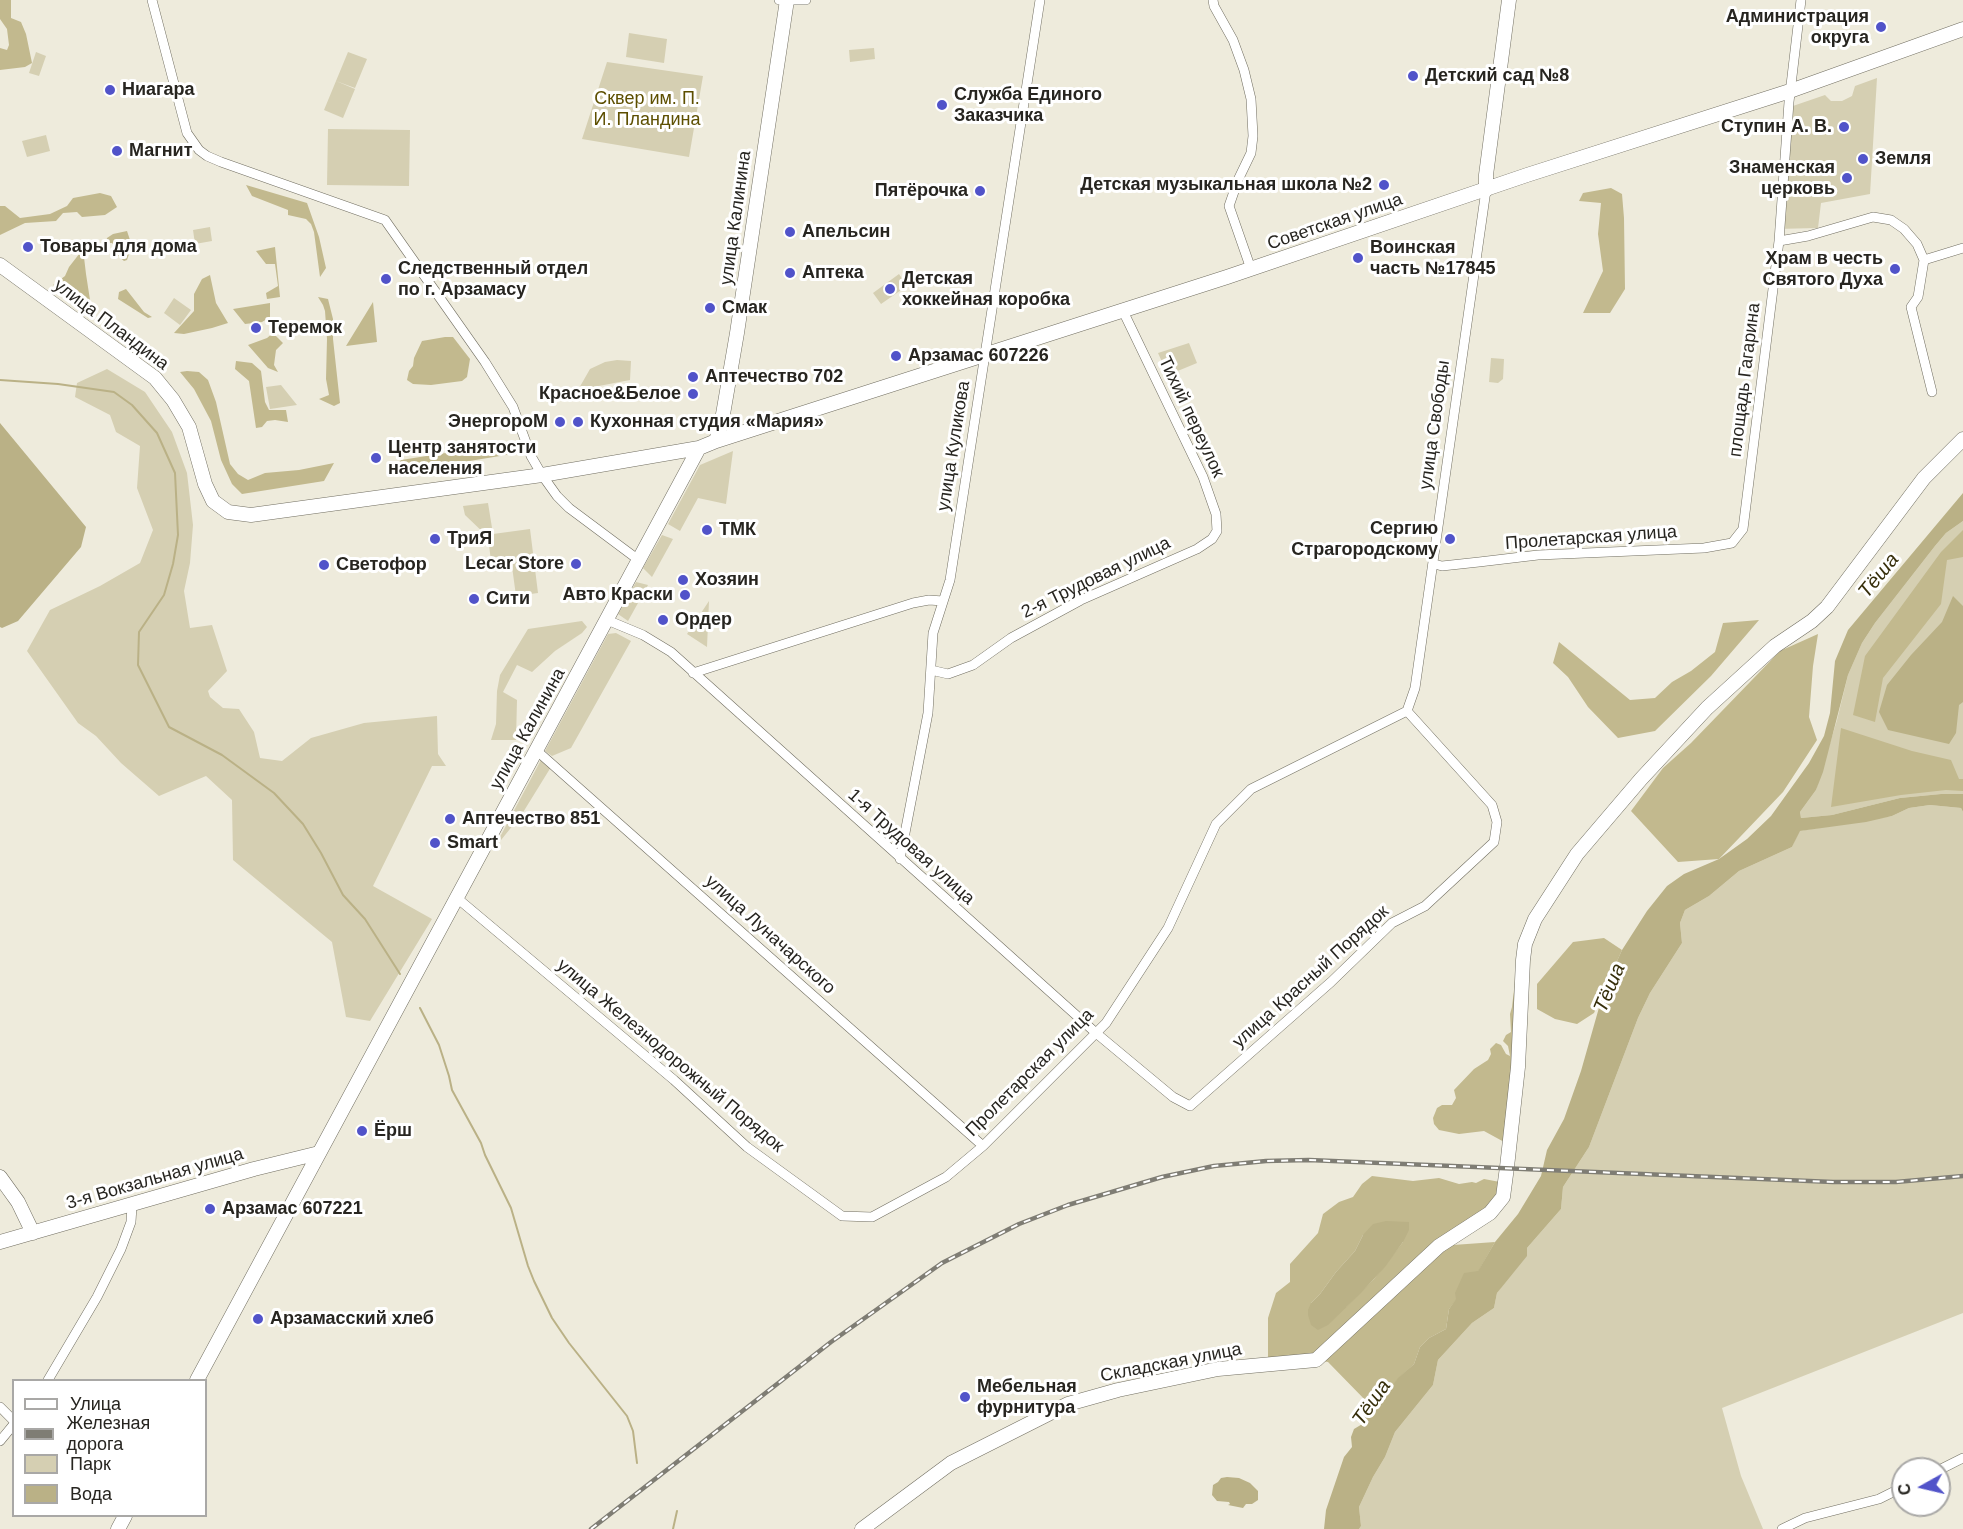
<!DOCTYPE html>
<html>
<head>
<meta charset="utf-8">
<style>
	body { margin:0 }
	#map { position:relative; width:1963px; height:1529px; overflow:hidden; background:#eeebdc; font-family:Helvetica,sans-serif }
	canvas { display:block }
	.legend { position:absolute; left:12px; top:1379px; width:195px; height:138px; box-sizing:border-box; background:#fff; border:2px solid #a9a8a6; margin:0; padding:8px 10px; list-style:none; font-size:18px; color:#272520 }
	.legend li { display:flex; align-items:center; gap:12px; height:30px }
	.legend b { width:30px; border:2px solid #a9a8a6 }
	.north { position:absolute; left:1891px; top:1457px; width:60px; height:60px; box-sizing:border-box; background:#fff; border:2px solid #a9a8a6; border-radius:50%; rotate:262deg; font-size:16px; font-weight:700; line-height:24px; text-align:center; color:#272520 }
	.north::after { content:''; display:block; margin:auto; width:21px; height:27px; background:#5153c9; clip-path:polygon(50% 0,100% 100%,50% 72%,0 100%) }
</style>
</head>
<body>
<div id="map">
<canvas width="1963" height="1529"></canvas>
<ul class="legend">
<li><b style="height:8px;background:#fff"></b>Улица</li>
<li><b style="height:8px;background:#7f7d74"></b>Железная дорога</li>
<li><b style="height:16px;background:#d5cfb2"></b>Парк</li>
<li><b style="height:16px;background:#bab186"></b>Вода</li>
</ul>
<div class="north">С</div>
</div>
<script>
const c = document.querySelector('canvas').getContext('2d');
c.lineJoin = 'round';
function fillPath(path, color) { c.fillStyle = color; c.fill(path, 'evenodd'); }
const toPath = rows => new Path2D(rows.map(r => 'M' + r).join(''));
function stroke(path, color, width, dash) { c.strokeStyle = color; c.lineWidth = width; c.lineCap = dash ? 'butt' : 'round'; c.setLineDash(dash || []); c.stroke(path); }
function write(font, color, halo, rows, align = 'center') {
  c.font = font + ' Helvetica,sans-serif'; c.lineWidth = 6; c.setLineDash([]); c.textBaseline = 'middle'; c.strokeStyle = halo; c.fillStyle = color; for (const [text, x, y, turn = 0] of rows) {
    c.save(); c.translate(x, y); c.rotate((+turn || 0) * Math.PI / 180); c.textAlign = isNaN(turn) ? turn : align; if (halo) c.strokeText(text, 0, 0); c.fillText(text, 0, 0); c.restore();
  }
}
const green = toPath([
	[629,33,667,39,664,63,626,57],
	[874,48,875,59,850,62,849,50],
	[36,52,46,56,39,76,29,73],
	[348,52,367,59,355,88,336,81],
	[607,62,703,76,689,157,582,139],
	[1877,78,1870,194,1821,203,1818,228,1775,229,1790,107,1825,95,1831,101,1842,101,1852,96,1855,86],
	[336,81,355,89,343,118,324,110],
	[328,129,410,130,409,186,327,185],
	[46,135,50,151,27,157,22,141],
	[210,227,212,241,195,244,193,230],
	[899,274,907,286,881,304,873,293],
	[174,298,191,310,180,325,164,313],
	[1189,343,1197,363,1168,375,1158,353],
	[1491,358,1504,359,1503,379,1498,383,1489,382],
	[617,360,631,361,630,380,578,390,590,369,605,362],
	[107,369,145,392,172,432,187,473,193,525,190,563,184,591,190,628,212,625,227,671,208,691,210,697,223,708,239,709,254,732,260,758,282,761,311,738,364,723,437,716,438,754,446,766,432,766,373,886,432,919,370,1021,346,1017,332,942,233,860,232,800,206,776,159,796,121,763,96,736,78,723,27,651,50,610,100,586,140,563,153,530,137,488,140,446,116,432,110,415,75,397,77,383],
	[281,385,297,405,270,409,266,387],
	[733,451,726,504,698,498,680,531,668,524,700,465],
	[488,503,493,534,530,529,538,593,516,596,511,559,491,561,488,537,465,515,463,506],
	[1963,521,1963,794,1941,794,1900,798,1832,815,1801,818,1800,812,1816,790,1837,720,1848,675,1862,643,1875,623,1935,546,1946,533],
	[662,535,673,539,652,577,643,568],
	[636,582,648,585,628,621,618,614],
	[709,601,707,647,687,634],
	[582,621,587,627,582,633,555,651,532,672,517,665,503,692,517,700,516,740,491,740,496,724,497,691,500,675,528,629],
	[616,633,631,641,571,748,552,756,545,751,608,634],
	[542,758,551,767,522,814,493,850],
	[1930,805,1961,808,1963,812,1963,1313,1722,1408,1741,1476,1763,1529,1359,1529,1361,1526,1359,1507,1373,1477,1385,1457,1395,1432,1433,1385,1438,1360,1472,1323,1494,1308,1497,1293,1527,1248,1561,1209,1563,1187,1589,1147,1638,1018,1650,993,1682,943,1680,923,1685,910,1709,896,1739,871,1792,847,1799,831,1892,816,1909,808]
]);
const forest = toPath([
	[0,0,11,0,11,18,21,22,26,34,32,63,25,67,0,70,0,48,7,50,9,45,7,29,0,19],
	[246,185,307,203,319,237,326,268,320,277,314,232,311,224,306,219,288,215,288,210,252,196],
	[1611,188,1622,194,1624,218,1625,289,1610,313,1583,313,1603,271,1598,234,1601,203,1579,201,1583,193],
	[100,193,111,196,117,207,105,215,82,217,77,212,63,213,56,221,25,223,0,235,0,206,5,206,20,218,50,214,67,206,73,198],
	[127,231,132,246,127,260,124,261,116,254,117,249,112,243,106,243,107,238,113,234],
	[275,247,280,297,267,299,266,293,278,286,275,264,266,264,256,251],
	[83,249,86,274,92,313,53,285,65,276,69,267],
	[210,275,216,303,228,323,212,328,184,334,174,333,194,311,194,294,202,279],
	[126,289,144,312,152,317,148,318,118,299,119,292],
	[318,297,328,299,333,319,333,339,340,403,334,406,319,399,329,395,326,379,327,339,325,311,323,305],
	[373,302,377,342,346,346],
	[270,303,270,317,262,322,245,324,233,309],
	[273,333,283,343,276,350,274,365,278,372,268,368,248,345,267,338],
	[445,337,453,337,470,359,467,377,462,381,431,385,413,384,407,380,409,371,413,366,414,358,422,341],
	[236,361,252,363,261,371,265,402,269,410,286,410,288,422,275,420,267,421,262,427,256,428,249,381,235,369],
	[187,371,199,372,208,380,216,402,230,464,238,474,248,480,265,473,299,470,334,463,324,481,242,494,232,484,221,460,211,421,194,389,180,372],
	[516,440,524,452,415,470,400,471,398,464,401,460,452,452,494,448,508,445],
	[1963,530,1963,557,1947,560,1941,604,1883,678,1875,722,1853,715,1865,656,1941,552],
	[1759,620,1711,676,1655,731,1618,738,1588,707,1568,677,1553,663,1559,642,1630,700,1655,698,1672,682,1691,671,1715,652,1723,623],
	[1818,634,1813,666,1809,717,1817,740,1783,792,1719,859,1678,862,1631,811,1663,768,1691,743,1780,651],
	[1841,728,1912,751,1951,760,1959,779,1963,779,1963,791,1946,790,1901,795,1831,807],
	[1604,938,1622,950,1594,1013,1577,1024,1555,1019,1537,1009,1537,984,1573,942],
	[1517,964,1511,1103,1506,1143,1484,1131,1459,1134,1439,1130,1434,1124,1433,1118,1437,1108,1442,1105,1452,1105,1456,1098,1454,1090,1474,1069,1488,1060,1491,1054,1490,1049,1496,1043,1501,1045,1506,1054,1510,1056,1508,1046,1503,1041,1506,1035,1511,1032,1510,1014,1512,1007],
	[1372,1176,1413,1181,1439,1178,1459,1184,1472,1182,1476,1183,1484,1179,1500,1182,1501,1187,1490,1206,1317,1356,1268,1361,1268,1318,1276,1293,1290,1282,1290,1264,1318,1233,1323,1214,1339,1202,1353,1197,1362,1184],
	[1363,1235,1403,1242,1374,1279,1346,1307,1311,1303,1320,1294,1336,1272,1355,1251],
	[1495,1242,1478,1272,1449,1309,1446,1329,1429,1338,1420,1347,1414,1364,1398,1379,1381,1400,1370,1405,1328,1362,1316,1360,1439,1246]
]);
const water = toPath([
	[0,423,86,527,81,547,18,621,2,628,0,627],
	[1963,493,1963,521,1946,533,1935,546,1875,623,1862,643,1848,675,1823,772,1816,790,1800,812,1801,818,1832,815,1900,798,1941,794,1963,794,1963,812,1961,808,1930,805,1909,808,1892,816,1866,822,1800,831,1792,847,1739,871,1709,896,1685,910,1680,923,1682,943,1650,993,1638,1018,1589,1147,1563,1187,1561,1209,1527,1248,1527,1256,1497,1293,1494,1308,1472,1323,1438,1360,1433,1385,1395,1432,1385,1457,1373,1477,1359,1507,1361,1526,1359,1529,1324,1529,1326,1510,1344,1457,1352,1447,1351,1437,1354,1429,1364,1423,1363,1412,1370,1405,1381,1400,1398,1378,1414,1364,1420,1347,1429,1338,1446,1329,1449,1309,1456,1299,1455,1293,1464,1273,1478,1271,1495,1242,1518,1214,1541,1176,1547,1150,1564,1119,1581,1071,1604,990,1622,950,1647,911,1667,886,1684,874,1719,859,1747,839,1771,816,1809,763,1824,736,1830,713,1835,661,1848,630],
	[1953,596,1963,606,1963,702,1959,705,1956,733,1949,744,1888,730,1879,712,1887,685,1911,655,1942,622],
	[1386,1221,1409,1222,1409,1230,1403,1242,1385,1267,1361,1293,1328,1325,1318,1330,1311,1325,1308,1315,1308,1310,1311,1303,1320,1294,1336,1272,1355,1251,1363,1235,1373,1224],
	[1227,1477,1239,1478,1250,1483,1258,1491,1258,1500,1252,1504,1246,1504,1243,1508,1228,1505,1230,1504,1229,1502,1217,1501,1212,1495,1213,1485,1218,1482,1221,1478]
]);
const stream = toPath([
	[0,380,58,384,114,392,132,405,157,433,175,473,178,535,173,564,164,595,139,632,138,665,169,727,222,755,274,793,303,824,321,853,343,895,365,919,400,974],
	[420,1008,439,1045,449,1076,452,1090,481,1143,485,1155,511,1208,528,1266,534,1281,552,1318,569,1343,627,1416,633,1431,637,1463],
	[673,1529,677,1511]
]);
const street = toPath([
	[152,0,187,133,199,150,207,156,221,162,385,220,485,362,513,407,531,456,542,475,557,496,569,508,640,561],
	[779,0,806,0],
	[1213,0,1214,6,1233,40,1244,70,1251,99,1253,136,1251,153,1238,180,1229,206,1251,269],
	[1779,241,1808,236,1873,217,1891,220,1904,229,1917,244,1924,260,1918,297,1911,307,1932,392],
	[1924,260,1963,248],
	[1434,564,1442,566,1479,562,1538,555,1704,548,1732,543,1743,529,1779,241,1789,102,1801,0],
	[607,620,643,635,671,652,1096,1033,1173,1097,1190,1106,1331,982,1392,923,1425,906,1494,842,1497,822,1492,805,1407,711],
	[931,670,948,674,973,665,1011,638,1081,600,1197,549,1212,539,1217,531,1216,514,1203,477,1123,311],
	[693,673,913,603,929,600,943,601],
	[1407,711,1415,688,1486,190],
	[536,750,983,1146],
	[900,859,928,713,933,633,950,580,1040,0],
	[457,898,674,1080,747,1147,842,1216,872,1217,946,1177,983,1146,1106,1023,1168,928,1216,824,1251,789,1407,711],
	[48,1380,97,1297,121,1249,131,1222,132,1206],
	[0,1407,14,1421],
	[0,1441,14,1424],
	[1939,1470,1963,1458],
	[1782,1529,1805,1518,1879,1499,1903,1487]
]);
const secondary = toPath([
	[1486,190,1486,175,1509,0],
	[0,265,155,378,173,400,189,427,205,484,213,501,228,512,251,515,542,475,699,448,716,441,1227,277,1527,175,1790,91,1963,29],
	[716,441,722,420,737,333,787,0],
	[0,1177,18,1202,33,1233],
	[0,1242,254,1169,319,1153],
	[197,1380,699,448],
	[118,1529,125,1516],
	[862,1529,951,1463,1068,1404,1118,1390,1218,1369,1316,1360,1439,1246,1490,1213,1503,1197,1507,1167,1518,1067,1523,960,1525,944,1535,919,1577,854,1641,779,1707,708,1775,646,1812,621,1827,607,1924,478,1963,439]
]);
const rail = toPath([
	[591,1529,831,1342,942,1263,1019,1224,1068,1205,1162,1177,1214,1166,1266,1161,1309,1160,1833,1182,1896,1182,1963,1176]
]);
const markers = [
	[1881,27,6,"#5153c9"],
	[1413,76,6,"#5153c9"],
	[110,90,6,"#5153c9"],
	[942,105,6,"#5153c9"],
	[1844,127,6,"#5153c9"],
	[117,151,6,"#5153c9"],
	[1863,159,6,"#5153c9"],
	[1847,178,6,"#5153c9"],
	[1384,185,6,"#5153c9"],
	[980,191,6,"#5153c9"],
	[790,232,6,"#5153c9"],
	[28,247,6,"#5153c9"],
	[1358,258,6,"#5153c9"],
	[1895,269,6,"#5153c9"],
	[790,273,6,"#5153c9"],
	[386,279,6,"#5153c9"],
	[890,289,6,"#5153c9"],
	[710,308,6,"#5153c9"],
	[256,328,6,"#5153c9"],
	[896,356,6,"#5153c9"],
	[693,377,6,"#5153c9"],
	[693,394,6,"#5153c9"],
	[560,422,6,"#5153c9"],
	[578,422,6,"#5153c9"],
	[376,458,6,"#5153c9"],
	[707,530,6,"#5153c9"],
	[435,539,6,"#5153c9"],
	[1450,539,6,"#5153c9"],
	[576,564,6,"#5153c9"],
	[324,565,6,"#5153c9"],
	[683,580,6,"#5153c9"],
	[685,595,6,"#5153c9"],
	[474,599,6,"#5153c9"],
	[663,620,6,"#5153c9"],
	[450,819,6,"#5153c9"],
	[435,843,6,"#5153c9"],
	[362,1131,6,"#5153c9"],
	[210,1209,6,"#5153c9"],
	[258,1319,6,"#5153c9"],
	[965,1397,6,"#5153c9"]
];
const poiNames = [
	["Администрация",1869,17,"right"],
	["округа",1869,38,"right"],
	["Детский сад №8",1425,76],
	["Ниагара",122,90],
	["Служба Единого",954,95],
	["Заказчика",954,116],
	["Ступин А. В.",1832,127,"right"],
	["Магнит",129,151],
	["Земля",1875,159],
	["Знаменская",1835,168,"right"],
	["церковь",1835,189,"right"],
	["Детская музыкальная школа №2",1372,185,"right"],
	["Пятёрочка",968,191,"right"],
	["Апельсин",802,232],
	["Товары для дома",40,247],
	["Воинская",1370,248],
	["часть №17845",1370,269],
	["Храм в честь",1883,259,"right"],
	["Святого Духа",1883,280,"right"],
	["Следственный отдел",398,269],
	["по г. Арзамасу",398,290],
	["Аптека",802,273],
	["Детская",902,279],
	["хоккейная коробка",902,300],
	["Смак",722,308],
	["Теремок",268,328],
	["Арзамас 607226",908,356],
	["Аптечество 702",705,377],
	["Красное&Белое",681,394,"right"],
	["ЭнергороМ",548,422,"right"],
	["Кухонная студия «Мария»",590,422],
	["Центр занятости",388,448],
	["населения",388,469],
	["Сергию",1438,529,"right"],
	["Страгородскому",1438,550,"right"],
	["ТМК",719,530],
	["ТриЯ",447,539],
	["Lecar Store",564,564,"right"],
	["Светофор",336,565],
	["Хозяин",695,580],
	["Авто Краски",673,595,"right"],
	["Сити",486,599],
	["Ордер",675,620],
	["Аптечество 851",462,819],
	["Smart",447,843],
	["Ёрш",374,1131],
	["Арзамас 607221",222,1209],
	["Арзамасский хлеб",270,1319],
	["Мебельная",977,1387],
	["фурнитура",977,1408]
];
const parkNames = [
	["Сквер им. П.",647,99],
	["И. Пландина",647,120]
];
const streetNames = [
	["улица Калинина",736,218,-82],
	["Советская улица",1335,222,-19],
	["улица Пландина",111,325,37],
	["площадь Гагарина",1745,380,-83],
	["Тихий переулок",1191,417,65],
	["улица Свободы",1435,425,-82],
	["улица Куликова",954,446,-81],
	["Пролетарская улица",1591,538,-4],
	["2-я Трудовая улица",1096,578,-26],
	["улица Калинина",528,729,-61],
	["1-я Трудовая улица",911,847,42],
	["улица Луначарского",770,935,42],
	["улица Красный Порядок",1311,977,-42],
	["улица Железнодорожный Порядок",670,1056,40],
	["Пролетарская улица",1030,1073,-45],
	["3-я Вокзальная улица",155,1179,-16],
	["Складская улица",1171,1363,-11]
];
const waterNames = [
	["Тёша",1879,576,-51],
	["Тёша",1610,988,-67],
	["Тёша",1372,1403,-55]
];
fillPath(green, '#d5cfb2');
fillPath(forest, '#c2b98e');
fillPath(water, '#bab186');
stroke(stream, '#bab186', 2);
stroke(street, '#716e61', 10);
stroke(secondary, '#716e61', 15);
stroke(street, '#fff', 9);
stroke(secondary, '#fff', 14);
stroke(rail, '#7f7d74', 4.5);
stroke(rail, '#fff', 2, [7]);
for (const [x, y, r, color] of markers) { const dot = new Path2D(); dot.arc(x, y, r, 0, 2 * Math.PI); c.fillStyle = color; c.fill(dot); stroke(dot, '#fff', 2); }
write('bold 18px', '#272520', '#fff', poiNames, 'left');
write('18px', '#5d4f00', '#fff', parkNames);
write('18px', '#272520', '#fff', streetNames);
write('italic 20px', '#372f0b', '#fff', waterNames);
</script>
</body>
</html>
